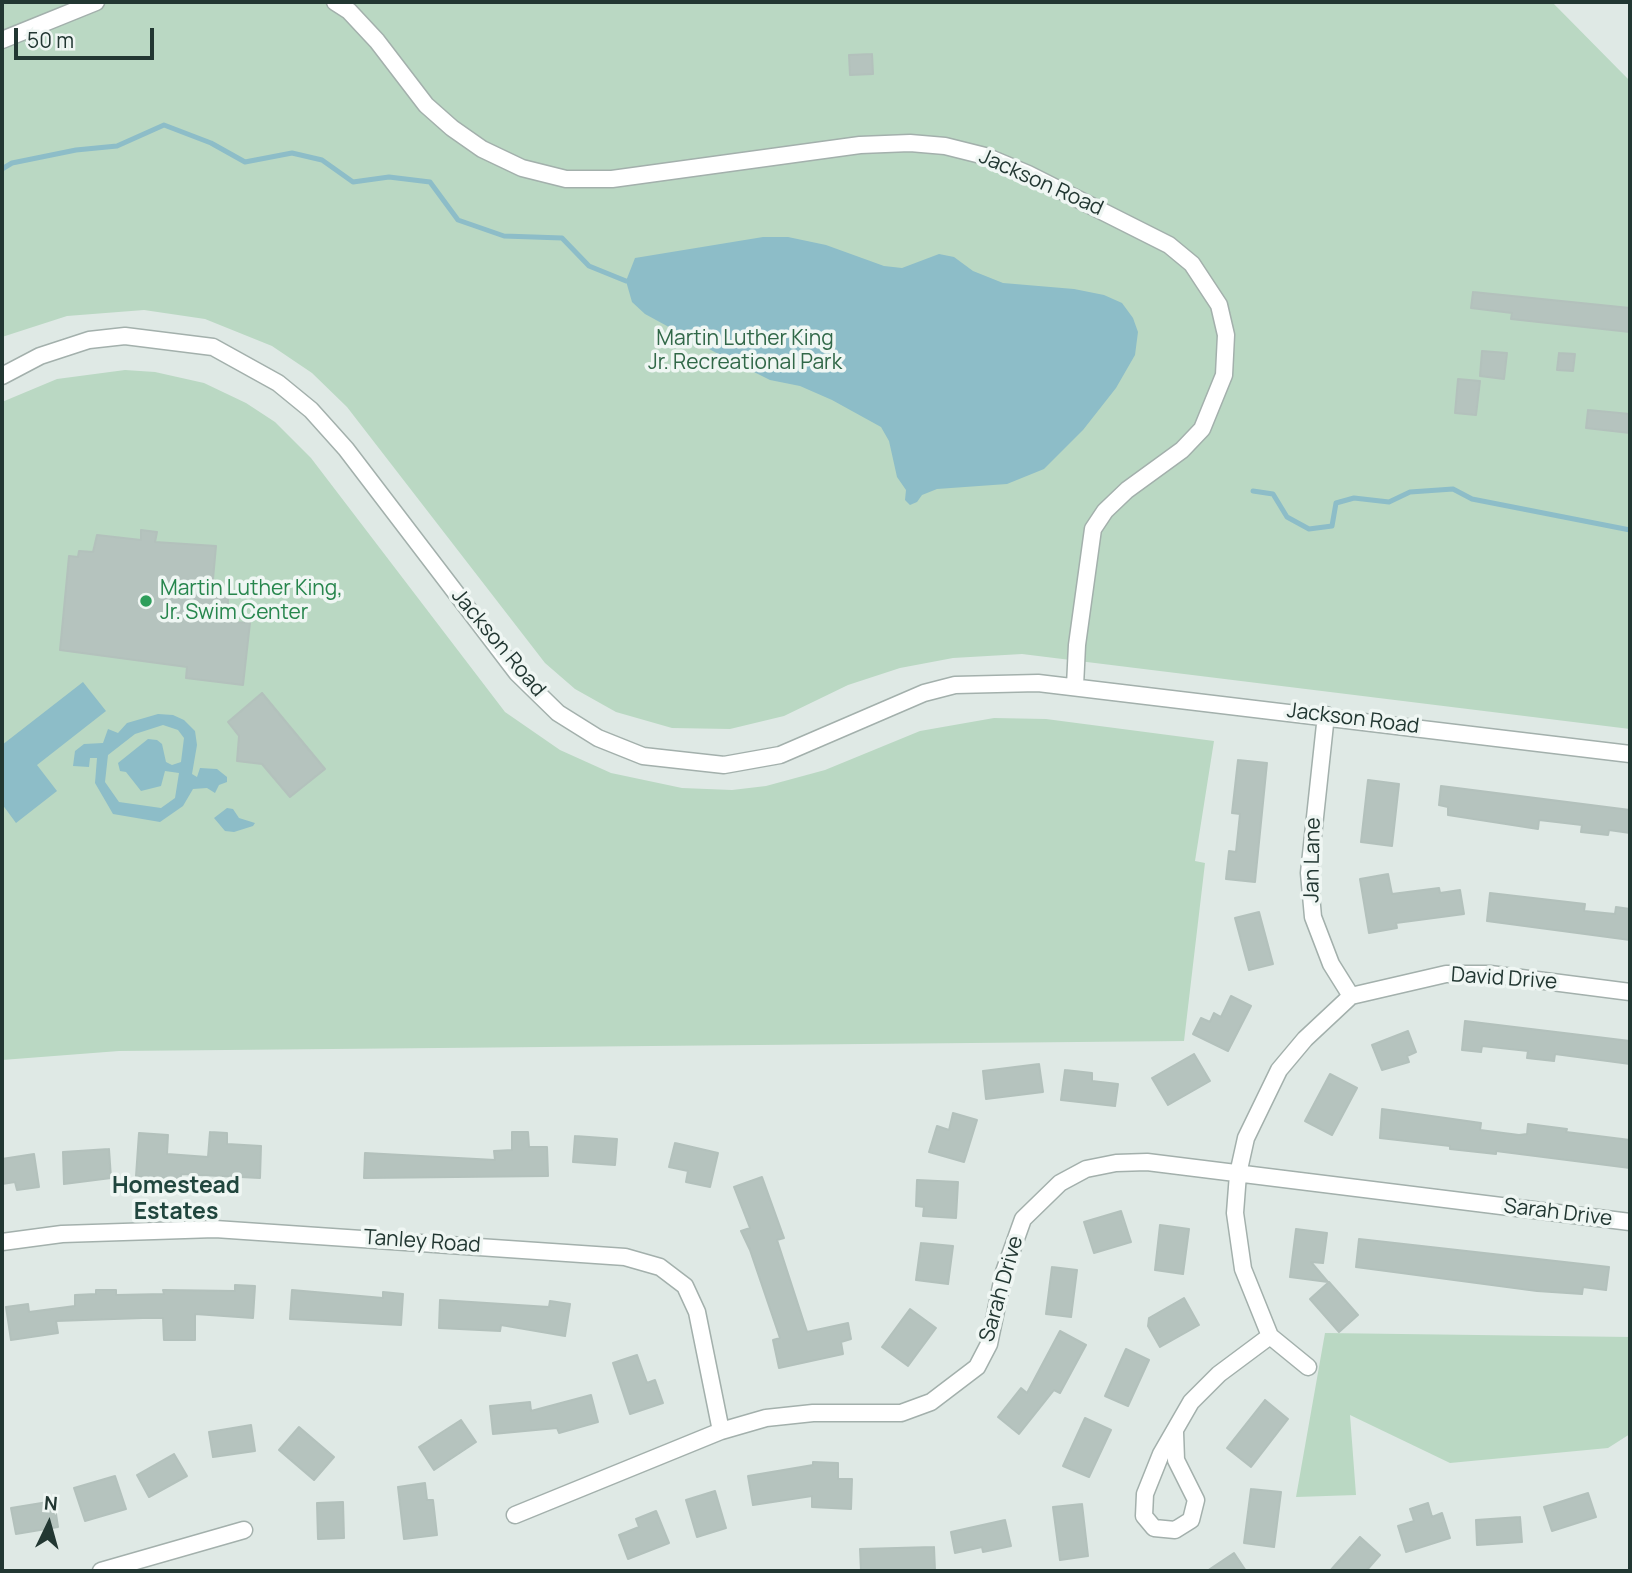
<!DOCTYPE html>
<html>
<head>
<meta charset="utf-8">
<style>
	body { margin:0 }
	#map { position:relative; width:1632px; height:1573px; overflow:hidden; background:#dfe9e5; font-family:Manrope,sans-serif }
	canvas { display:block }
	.frame { position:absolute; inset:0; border:4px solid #223732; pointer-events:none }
	.north { position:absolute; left:14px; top:1489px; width:70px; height:70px; -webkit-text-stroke:5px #eff6f3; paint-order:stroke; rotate:5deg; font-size:19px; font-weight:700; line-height:28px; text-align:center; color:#223732 }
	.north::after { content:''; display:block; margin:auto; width:24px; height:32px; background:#223732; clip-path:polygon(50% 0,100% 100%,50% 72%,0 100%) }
	.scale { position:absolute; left:14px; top:28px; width:140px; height:32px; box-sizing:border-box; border:4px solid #223732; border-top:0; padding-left:9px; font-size:21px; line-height:24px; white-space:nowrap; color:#223732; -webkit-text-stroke:5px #eff6f3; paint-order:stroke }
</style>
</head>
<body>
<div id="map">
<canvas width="1632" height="1573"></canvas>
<div class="frame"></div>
<div class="north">N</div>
<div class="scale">50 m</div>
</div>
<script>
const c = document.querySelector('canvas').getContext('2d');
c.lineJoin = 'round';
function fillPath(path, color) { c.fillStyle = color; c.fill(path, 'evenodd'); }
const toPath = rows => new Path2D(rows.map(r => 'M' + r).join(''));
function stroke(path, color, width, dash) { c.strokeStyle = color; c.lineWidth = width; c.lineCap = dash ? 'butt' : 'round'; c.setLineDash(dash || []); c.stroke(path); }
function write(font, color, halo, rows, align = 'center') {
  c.font = font + ' Manrope,sans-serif'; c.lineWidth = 7; c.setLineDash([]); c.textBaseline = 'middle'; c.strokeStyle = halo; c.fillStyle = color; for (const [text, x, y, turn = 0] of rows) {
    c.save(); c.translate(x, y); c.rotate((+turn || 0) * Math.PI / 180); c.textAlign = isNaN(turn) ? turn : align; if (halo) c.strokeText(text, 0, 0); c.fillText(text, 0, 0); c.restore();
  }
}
const green = toPath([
	[2,2,1552,2,1630,81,1630,729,1022,654,953,658,900,668,848,685,784,716,730,729,672,728,616,712,575,689,545,663,347,407,312,373,272,346,205,319,144,310,67,316,2,337],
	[125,370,155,372,204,383,246,403,275,422,311,458,505,712,560,750,611,773,682,788,732,790,766,786,825,770,920,731,994,718,1046,719,1214,741,1195,861,1205,863,1184,1041,119,1051,2,1060,2,402,57,379],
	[1325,1333,1630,1337,1630,1434,1608,1448,1450,1463,1350,1415,1356,1495,1296,1497]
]);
const water = toPath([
	[763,237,788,237,826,245,884,266,902,268,939,254,954,257,973,271,1003,283,1074,289,1104,295,1122,303,1133,318,1138,332,1135,355,1116,388,1083,430,1044,469,1007,484,937,489,922,495,917,502,910,505,905,500,906,490,897,477,889,441,881,427,832,400,800,386,770,380,722,356,645,314,632,302,626,281,635,258],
	[83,682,106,711,37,765,57,791,16,823,2,804,2,745],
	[158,714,173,715,184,720,195,731,197,745,192,774,197,777,200,768,217,769,227,777,227,782,219,785,215,793,207,788,193,789,183,806,160,822,113,814,95,783,97,758,90,758,89,767,73,766,75,751,84,744,103,743,108,729,118,733,127,723],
	[163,725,178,730,184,738,181,762,172,765,166,762,162,744,157,740,148,739,118,763,120,771,126,772,141,791,161,786,165,771,179,773,175,798,161,808,119,802,105,782,108,755,135,734],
	[227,808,233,809,239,818,255,823,253,826,234,832,225,831,214,818]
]);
const stream = toPath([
	[2,169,12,163,76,150,117,146,164,125,211,143,245,162,292,153,322,160,353,182,389,177,430,182,458,220,504,236,562,238,589,266,626,281],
	[1253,491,1273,494,1287,517,1309,529,1332,526,1336,503,1354,498,1389,502,1410,492,1453,489,1472,499,1630,530]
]);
const building = toPath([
	[872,54,873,74,850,75,849,55,872,54],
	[1473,292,1630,308,1630,332,1511,319,1512,313,1471,308,1473,292],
	[1482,351,1507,353,1504,379,1480,376,1482,351],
	[1559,353,1575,354,1573,371,1557,370,1559,353],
	[1458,379,1480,381,1476,415,1455,413,1458,379],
	[1588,410,1630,414,1630,433,1586,428,1588,410],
	[141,530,157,532,155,542,216,546,212,590,229,592,227,610,233,610,232,622,250,623,243,685,186,678,187,667,60,650,69,556,78,557,79,551,93,552,97,535,141,540,141,530],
	[262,693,325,769,290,797,262,764,237,761,239,736,228,722,262,693],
	[1238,760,1267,763,1255,882,1226,879,1229,851,1236,852,1240,814,1232,813,1238,760],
	[1368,780,1399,784,1392,846,1361,842,1368,780],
	[1441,786,1630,810,1630,833,1609,830,1608,835,1581,832,1582,825,1539,820,1538,829,1448,815,1448,807,1439,805,1441,786],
	[1388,874,1392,894,1439,888,1440,893,1460,890,1464,914,1396,923,1397,928,1369,933,1360,879,1388,874],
	[1490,893,1585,904,1584,911,1615,914,1616,907,1630,909,1630,940,1487,921,1490,893],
	[1259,912,1273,964,1249,970,1235,918,1259,912],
	[1231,996,1251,1006,1228,1051,1193,1034,1201,1018,1210,1022,1214,1013,1221,1017,1231,996],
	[1465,1021,1630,1041,1630,1064,1555,1054,1554,1061,1527,1058,1528,1051,1482,1046,1481,1052,1462,1050,1465,1021],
	[1408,1031,1416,1052,1407,1056,1409,1062,1382,1070,1372,1045,1408,1031],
	[1194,1054,1210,1081,1168,1105,1152,1078,1194,1054],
	[1039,1064,1043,1092,986,1099,983,1071,1039,1064],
	[1065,1070,1092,1073,1092,1081,1118,1084,1115,1106,1061,1100,1065,1070],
	[1330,1074,1357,1088,1332,1135,1305,1121,1330,1074],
	[1382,1109,1481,1123,1480,1130,1519,1135,1527,1134,1528,1124,1567,1129,1566,1132,1630,1140,1630,1168,1496,1151,1496,1154,1450,1149,1450,1146,1380,1138,1382,1109],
	[953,1113,977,1120,964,1162,929,1152,937,1126,949,1130,953,1113],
	[210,1132,227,1133,227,1144,261,1146,260,1178,181,1174,181,1179,136,1176,139,1133,168,1135,167,1154,208,1157,210,1132],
	[512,1132,528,1132,529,1147,547,1147,548,1176,364,1178,365,1153,495,1160,494,1151,512,1150,512,1132],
	[575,1136,617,1139,615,1165,573,1162,575,1136],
	[675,1143,718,1153,710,1187,686,1182,688,1171,669,1167,675,1143],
	[109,1149,111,1178,64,1184,63,1152,109,1149],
	[34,1154,39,1187,17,1190,15,1182,2,1184,2,1159,34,1154],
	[762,1177,784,1238,777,1240,807,1332,848,1323,851,1339,841,1342,843,1354,779,1368,773,1340,780,1338,750,1250,741,1231,750,1228,734,1187,762,1177],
	[917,1180,958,1182,956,1218,923,1216,924,1207,916,1206,917,1180],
	[1121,1211,1131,1242,1094,1253,1084,1222,1121,1211],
	[1160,1225,1189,1229,1183,1274,1155,1270,1160,1225],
	[1296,1229,1327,1233,1323,1263,1311,1262,1328,1282,1290,1277,1296,1229],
	[1359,1239,1609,1267,1606,1290,1583,1287,1582,1294,1537,1291,1356,1267,1359,1239],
	[921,1243,953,1246,948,1284,916,1280,921,1243],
	[1052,1267,1077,1270,1071,1317,1046,1314,1052,1267],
	[1329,1282,1358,1315,1339,1332,1310,1299,1329,1282],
	[235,1285,255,1286,253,1318,195,1314,195,1340,164,1340,163,1318,143,1318,56,1321,58,1333,11,1340,6,1307,28,1304,29,1312,75,1306,75,1295,96,1294,96,1290,116,1290,116,1295,164,1294,163,1290,235,1291,235,1285],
	[292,1290,383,1298,383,1292,403,1294,401,1325,290,1319,292,1290],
	[1184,1298,1199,1325,1160,1347,1148,1326,1149,1318,1184,1298],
	[440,1300,549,1307,550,1301,570,1304,565,1336,501,1325,500,1331,439,1328,440,1300],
	[910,1309,936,1328,908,1366,882,1347,910,1309],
	[1060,1331,1086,1345,1060,1393,1054,1390,1019,1434,998,1417,1021,1388,1027,1393,1060,1331],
	[1126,1349,1149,1360,1128,1406,1105,1396,1126,1349],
	[637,1355,647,1383,655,1380,663,1403,630,1414,613,1363,637,1355],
	[591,1395,598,1422,559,1433,557,1428,493,1434,490,1406,530,1402,531,1411,591,1395],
	[1265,1400,1288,1419,1251,1467,1227,1448,1265,1400],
	[1085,1418,1111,1430,1089,1477,1063,1466,1085,1418],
	[461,1420,476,1442,434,1470,419,1447,461,1420],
	[251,1425,255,1451,213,1457,209,1432,251,1425],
	[299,1427,334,1457,314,1480,279,1450,299,1427],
	[174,1454,187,1476,149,1497,137,1475,174,1454],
	[813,1462,838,1463,838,1479,852,1479,851,1509,812,1507,812,1496,753,1505,748,1476,813,1465,813,1462],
	[115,1476,126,1509,85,1521,74,1488,115,1476],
	[425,1483,427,1500,433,1500,437,1535,404,1539,398,1487,425,1483],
	[1251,1489,1281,1492,1274,1547,1244,1543,1251,1489],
	[715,1491,726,1528,697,1537,686,1500,715,1491],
	[1588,1493,1596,1517,1552,1531,1544,1507,1588,1493],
	[54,1501,58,1527,16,1534,11,1508,54,1501],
	[343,1502,344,1538,318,1539,317,1503,343,1502],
	[1428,1503,1432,1517,1442,1513,1450,1538,1406,1552,1398,1526,1414,1521,1410,1509,1428,1503],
	[1082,1504,1088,1556,1060,1560,1053,1507,1082,1504],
	[656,1511,669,1543,628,1559,619,1535,639,1527,636,1519,656,1511],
	[1520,1517,1522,1542,1477,1545,1476,1520,1520,1517],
	[1005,1520,1011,1546,983,1552,982,1547,955,1553,951,1532,1005,1520],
	[1360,1537,1380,1555,1366,1571,1330,1571,1360,1537],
	[934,1547,935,1571,861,1571,860,1549,934,1547],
	[1234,1553,1246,1571,1207,1571,1234,1553]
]);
const minor = toPath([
	[335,2,349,11,377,41,426,105,452,128,482,149,522,168,566,179,612,179,860,145,910,143,945,146,985,156,1028,174,1169,245,1192,264,1219,305,1226,335,1224,375,1202,429,1182,450,1127,490,1105,511,1093,529,1077,645,1075,686],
	[2,40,96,2],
	[2,376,40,356,89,340,125,336,213,347,278,383,311,410,346,449,517,673,558,713,598,738,643,756,724,765,780,755,924,693,955,685,1038,683,1630,754],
	[1326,715,1309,873,1313,917,1331,964,1351,996],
	[2,1242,62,1234,215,1229,625,1257,660,1267,685,1286,697,1312,721,1431],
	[1308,1367,1270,1336,1243,1269,1235,1213,1238,1174,1246,1138,1279,1070,1305,1039,1351,996,1446,974,1490,974,1630,992],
	[1175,1432,1176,1460,1196,1500,1191,1520,1175,1530,1154,1528,1144,1516,1145,1494,1161,1454,1191,1402,1219,1374,1270,1336],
	[515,1515,721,1431,766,1418,813,1413,901,1413,931,1402,977,1367,989,1344,1004,1272,1023,1219,1060,1183,1086,1169,1116,1163,1147,1162,1630,1222],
	[101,1571,244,1530]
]);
const markers = [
	[146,601,7,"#2e9e5b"]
];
const streetNames = [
	["Jackson Road",1041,183,24],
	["Jackson Road",498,643,50],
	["Jackson Road",1353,719,7],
	["Jan Lane",1313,860,-89],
	["David Drive",1504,979,4],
	["Sarah Drive",1558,1213,7],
	["Tanley Road",422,1242,4],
	["Sarah Drive",1002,1289,-74]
];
const parkNames = [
	["Martin Luther King",745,339],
	["Jr. Recreational Park",745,363]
];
const leisureNames = [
	["Martin Luther King,",160,589],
	["Jr. Swim Center",160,613]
];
const neighbourhoodNames = [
	["Homestead",176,1187],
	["Estates",176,1213]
];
fillPath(green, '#bad8c3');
fillPath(water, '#8dbdc8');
stroke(stream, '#8dbdc8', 5);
fillPath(building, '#b5c3be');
stroke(building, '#b3c1bc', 2);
stroke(minor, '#a3b0ac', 19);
stroke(minor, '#fff', 16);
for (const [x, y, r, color] of markers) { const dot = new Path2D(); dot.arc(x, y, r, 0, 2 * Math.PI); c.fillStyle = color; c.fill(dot); stroke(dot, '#eff6f3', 2.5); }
write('21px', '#223732', '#eff6f3', streetNames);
write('21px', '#316848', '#eff6f3', parkNames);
write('21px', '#27864d', '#eff6f3', leisureNames, 'left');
write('bold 23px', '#21463e', '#eff6f3', neighbourhoodNames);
</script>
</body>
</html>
